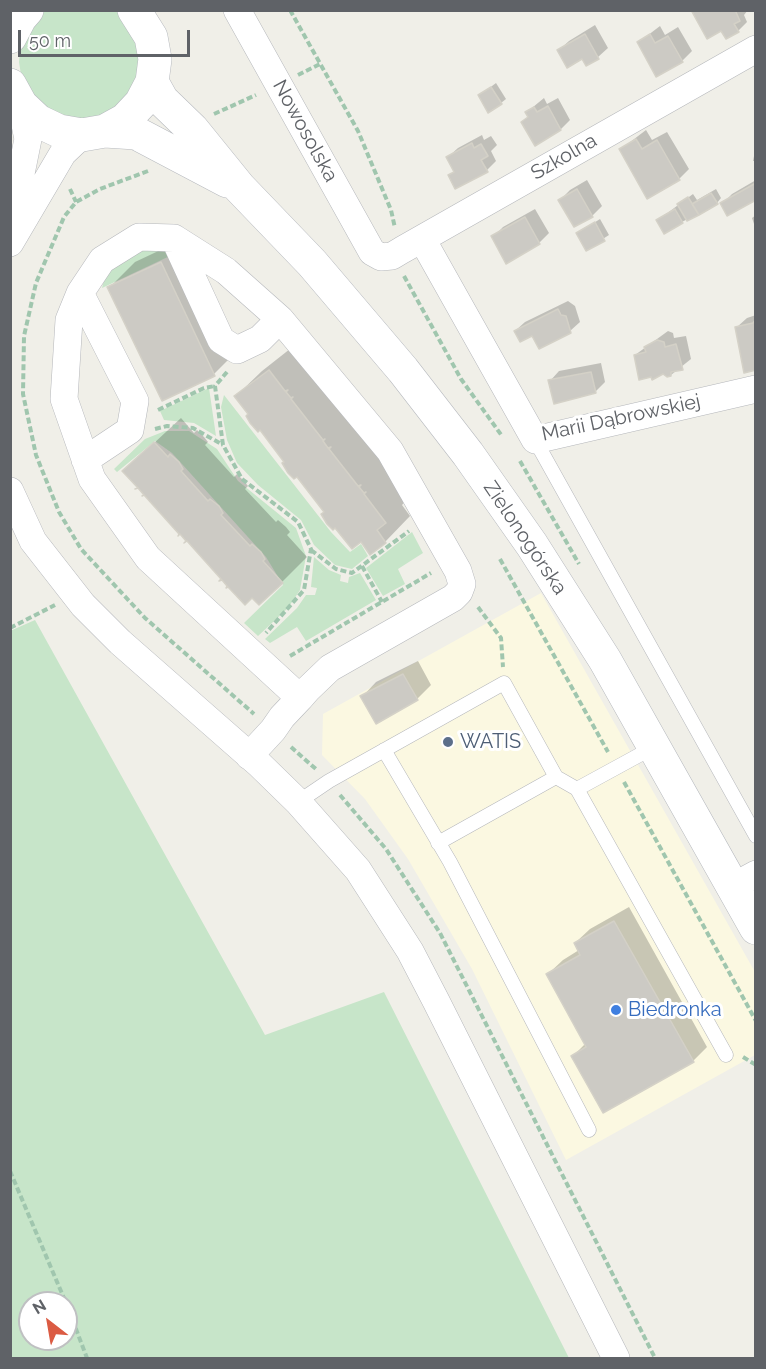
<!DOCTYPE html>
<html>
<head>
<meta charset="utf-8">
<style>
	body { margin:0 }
	#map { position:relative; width:766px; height:1369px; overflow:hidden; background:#f0efe8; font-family:Raleway,sans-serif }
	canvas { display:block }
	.frame { position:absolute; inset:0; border:12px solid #5f6267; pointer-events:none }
	.north { position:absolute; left:18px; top:1291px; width:60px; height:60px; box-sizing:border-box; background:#fff; border:2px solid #bfc0c2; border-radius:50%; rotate:329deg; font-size:16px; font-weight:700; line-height:24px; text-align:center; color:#5f6267 }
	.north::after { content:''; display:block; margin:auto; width:21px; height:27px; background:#db5b43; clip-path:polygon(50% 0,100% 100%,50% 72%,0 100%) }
	.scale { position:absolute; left:18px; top:30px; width:172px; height:27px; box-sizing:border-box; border:3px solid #5f6267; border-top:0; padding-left:8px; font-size:18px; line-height:21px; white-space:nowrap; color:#5f6267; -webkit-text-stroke:4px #fff; paint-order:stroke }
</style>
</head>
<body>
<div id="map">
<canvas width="766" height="1369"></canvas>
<div class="frame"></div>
<div class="north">N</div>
<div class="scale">50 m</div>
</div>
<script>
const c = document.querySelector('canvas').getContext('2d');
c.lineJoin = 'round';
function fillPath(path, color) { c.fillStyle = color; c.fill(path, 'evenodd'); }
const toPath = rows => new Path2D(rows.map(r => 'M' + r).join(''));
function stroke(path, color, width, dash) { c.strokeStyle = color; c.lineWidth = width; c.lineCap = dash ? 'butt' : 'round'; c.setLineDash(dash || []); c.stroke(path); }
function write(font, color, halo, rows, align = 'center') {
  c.font = font + ' Raleway,sans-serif'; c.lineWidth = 6; c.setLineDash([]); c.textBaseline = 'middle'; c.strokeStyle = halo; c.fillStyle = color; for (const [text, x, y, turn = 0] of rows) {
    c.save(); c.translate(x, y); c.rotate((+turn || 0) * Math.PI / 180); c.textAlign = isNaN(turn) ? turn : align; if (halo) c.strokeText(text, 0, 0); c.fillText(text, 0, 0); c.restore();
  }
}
const commercial = toPath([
	[541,593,755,972,755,1055,566,1160,472,969,408,859,365,799,322,755,323,714]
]);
const green = toPath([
	[44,10,117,11,130,24,139,40,140,79,118,110,82,123,45,111,22,81,19,62,21,43,30,25],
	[158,245,172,255,102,288,108,265,132,248],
	[209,388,216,436,194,423,164,420,160,411],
	[224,395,331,532,350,552,361,544,368,556,352,569,335,565,314,545,301,520,258,485,237,463,227,440,221,407],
	[165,431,189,431,217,449,238,481,296,528,306,556,300,590,288,608,258,636,244,623,283,585,266,557,172,453,155,441,117,472,114,469,145,439],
	[412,532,423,553,398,569,405,584,383,596,366,568],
	[314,557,329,570,341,575,340,581,348,583,349,577,360,573,376,600,306,641,297,627,270,643,265,639,297,608,306,595,315,595,317,588,311,587],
	[35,620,265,1035,384,992,569,1358,11,1358,10,631],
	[30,1303,66,1303,66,1339,30,1339]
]);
const shadow = toPath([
	[693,10,748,10,744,15,747,22,738,31,722,29],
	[595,25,608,48,598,57,586,64,582,57,559,50,569,41],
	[660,26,665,35,678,27,692,51,682,61,639,42],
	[496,83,506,99,501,103,480,95],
	[544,98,547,104,558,98,570,120,561,129,523,122,529,116,527,112],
	[646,130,652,140,667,132,689,169,679,179,621,149],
	[482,135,484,140,491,136,497,145,491,151,496,161,487,170,450,176,455,170,448,157,458,148],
	[756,146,756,161,753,161],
	[587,180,602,206,592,216,560,200,570,190],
	[756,180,756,199,722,204,732,194],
	[716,189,721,198,717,203,682,222,658,220,693,194,697,200],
	[535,209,549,233,539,243,493,237,503,227],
	[756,215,756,224,754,224,752,218],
	[600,219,609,235,587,249,578,233],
	[186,238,239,349,214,374,109,288,135,262],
	[568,301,575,306,580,322,570,331,532,334,515,331,525,322],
	[756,315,756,369,737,327,747,318],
	[668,331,673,333,674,338,686,336,691,359,671,375,635,355],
	[295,345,410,496,402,505,410,516,385,542,361,540,325,512,236,396,262,371],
	[601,363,605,382,595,392,550,381,559,371],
	[181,418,194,433,197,430,204,437,208,442,205,445,234,477,237,474,244,481,248,486,245,489,276,522,278,520,286,527,290,532,287,535,307,557,282,582,124,471],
	[418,661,431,685,417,699,362,697,376,682],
	[629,907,707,1047,693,1061,573,1056,586,1043,548,974,563,960,579,950,575,943,590,929]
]);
const building = toPath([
	[691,10,735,10,740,21,734,24,739,32,726,39,721,31,707,39,691,10],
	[585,34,599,59,586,66,582,59,567,68,557,50,585,34],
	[650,34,655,43,668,36,683,62,656,77,637,42,650,34],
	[491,87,502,104,488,113,478,95,491,87],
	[548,106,561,130,535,146,521,122,528,117,525,112,534,107,537,112,548,106],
	[636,139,642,149,657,140,680,180,647,199,619,149,636,139],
	[472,143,474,148,481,144,488,156,481,160,488,172,455,189,448,175,454,172,446,157,472,143],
	[756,183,756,200,727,216,720,203,756,183],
	[577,189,593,217,574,227,558,200,577,189],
	[711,193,718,204,699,215,692,204,711,193],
	[688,197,699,215,687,221,677,204,688,197],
	[675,209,683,223,664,234,656,220,675,209],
	[525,217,540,244,506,264,491,236,525,217],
	[595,222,605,241,586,251,576,233,595,222],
	[161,262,215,376,162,401,107,287,161,262],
	[558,309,561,315,566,316,571,333,539,349,532,336,520,342,514,331,558,309],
	[756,319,756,370,744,373,735,327,753,323,756,319],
	[657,340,664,342,665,347,676,344,683,370,671,372,671,376,667,377,663,374,652,380,651,377,639,380,634,355,646,352,644,347,657,340],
	[269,370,285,391,288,390,286,392,291,398,293,397,291,399,323,440,325,439,323,441,328,448,331,447,329,449,358,486,361,485,359,487,364,493,366,492,364,494,386,523,377,530,386,543,370,555,361,542,352,549,335,528,333,530,327,524,321,514,324,512,297,477,294,479,288,473,282,463,284,462,260,430,258,432,250,423,246,416,248,414,234,396,269,370],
	[591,372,596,393,554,404,548,380,591,372],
	[154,442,168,457,170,454,179,462,183,469,181,471,208,501,210,499,219,506,223,513,221,515,250,546,252,544,261,552,265,559,263,561,283,583,259,605,252,598,245,605,228,587,226,588,227,586,222,580,219,581,221,579,187,541,184,543,186,541,180,534,178,536,179,534,144,495,142,496,144,495,138,488,135,489,138,488,122,471,154,442],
	[403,674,418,700,376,724,360,696,403,674],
	[614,921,694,1062,603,1113,571,1056,586,1047,546,974,580,955,574,943,614,921]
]);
const path = toPath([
	[290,10,358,131,391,210,395,228],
	[298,75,320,64],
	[214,114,256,95],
	[148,171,100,189,76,202,64,217,36,283,24,336,23,394,36,455,59,512,81,549,145,618,254,714],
	[70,189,76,202],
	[404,276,461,379,502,436],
	[227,372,215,386,223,445,242,479,298,522,311,549,304,590,266,633],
	[158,410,204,388,215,386],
	[155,429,167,426,193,428,223,445],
	[520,461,579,564],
	[311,550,336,569,352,573,409,531],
	[500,559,608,752],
	[362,566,382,602],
	[478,607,501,638,503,667],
	[10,628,55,605],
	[290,656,431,573],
	[291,747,317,770],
	[624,782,756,1021],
	[340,795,386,849,440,933,655,1358],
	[743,1057,756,1065],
	[10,1171,66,1303],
	[66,1303,87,1358]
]);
const lane = toPath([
	[535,440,756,836],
	[384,750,450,862,589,1130],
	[577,789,654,747],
	[298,802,329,781,504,683,556,777,577,789,726,1055],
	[438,843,556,777]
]);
const street = toPath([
	[237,10,372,252,381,257,392,256,402,250,756,49],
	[10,228,28,139,21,105],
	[174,238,221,340,237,350,260,339,280,319],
	[422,239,535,440,756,389],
	[10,243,63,153,82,135],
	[80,293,135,401,130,430,85,460],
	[10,491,33,541,83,605,120,642,259,764,298,802,358,870,410,951,436,1001,616,1358],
	[249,756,273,730,282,717,300,698,307,690,330,668,453,598,459,592,462,584,458,571,390,451,280,319,226,271,174,238,139,237,102,260,80,293,69,320,64,399,92,479,148,558,300,698],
	[732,887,756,874]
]);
const secondary = toPath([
	[10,37,20,18,27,10],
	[152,82,162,100,192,129,239,187,312,263,403,370,468,454,532,545,605,660,756,928],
	[10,85,21,105,38,121,59,131,82,135,105,131,125,120,141,103,152,82,155,59,151,37,134,10],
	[105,131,136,133,227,181]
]);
const markers = [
	[448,742,6,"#5c6f8a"],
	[616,1010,6,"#3f7fe0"]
];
const streetNames = [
	["Nowosolska",305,131,61],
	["Szkolna",564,157,-30],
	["Marii Dąbrowskiej",621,418,-12],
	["Zielonogórska",525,538,56]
];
const serviceNames = [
	["WATIS",460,742]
];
const shopNames = [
	["Biedronka",628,1010]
];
fillPath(commercial, '#fbf8e1');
fillPath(green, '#c7e5c9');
fillPath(shadow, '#0003');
fillPath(building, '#cccac4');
stroke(building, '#d4d1c7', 1.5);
stroke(lane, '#b5b7bb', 15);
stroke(street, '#b5b7bb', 28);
stroke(secondary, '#b6b9be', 34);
stroke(path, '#a0c6ae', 4, [6, 3]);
stroke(lane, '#fff', 14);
stroke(street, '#fff', 27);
stroke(secondary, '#fff', 33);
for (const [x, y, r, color] of markers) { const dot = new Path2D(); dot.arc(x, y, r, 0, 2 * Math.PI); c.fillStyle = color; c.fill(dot); stroke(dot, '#fff', 2); }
write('20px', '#5f6267', '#fff', streetNames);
write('20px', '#4e5e75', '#fff', serviceNames, 'left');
write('20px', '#366cbe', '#fff', shopNames, 'left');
</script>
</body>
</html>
